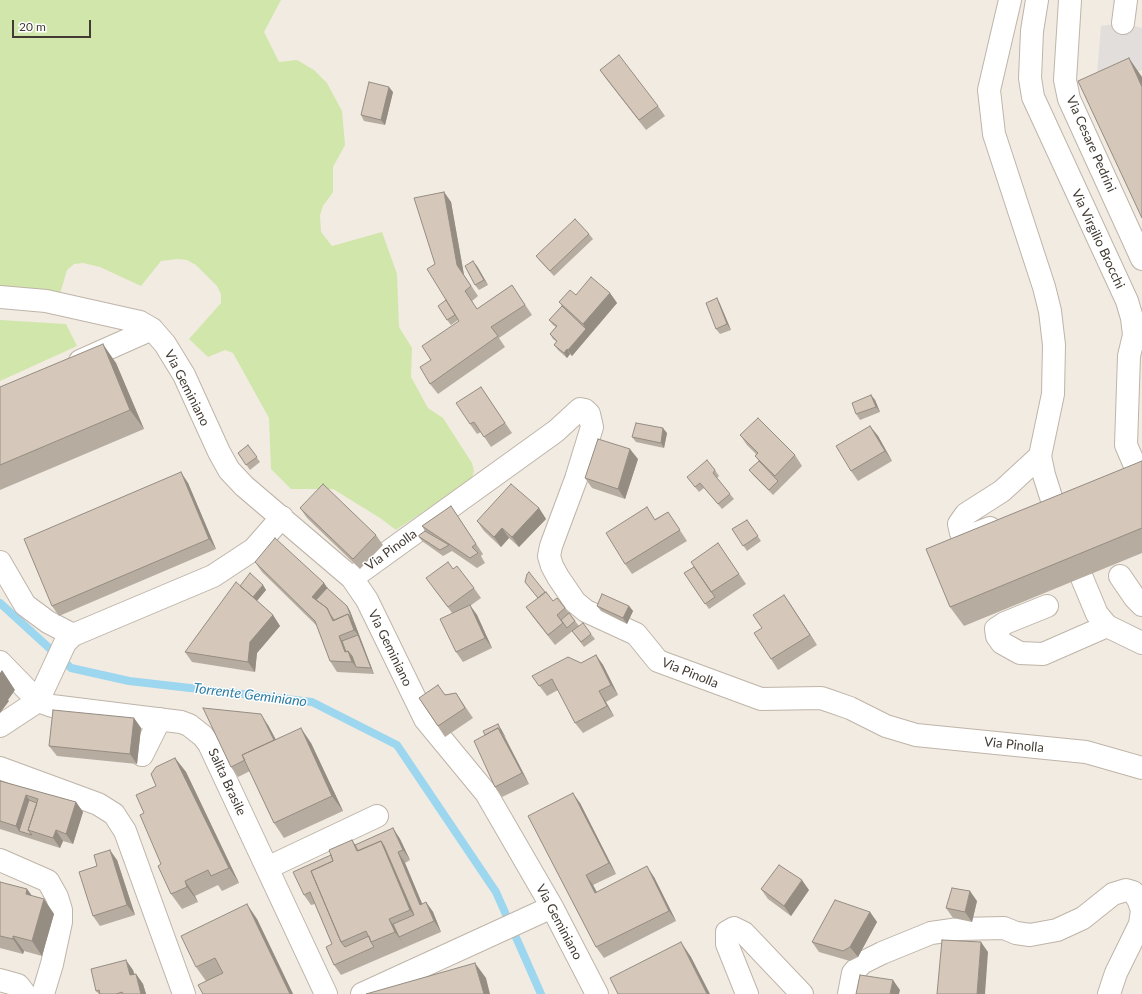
<!DOCTYPE html>
<html>
<head>
<meta charset="utf-8">
<style>
	body { margin:0 }
	#map { position:relative; width:1142px; height:994px; overflow:hidden; background:#f1ebe2; font-family:Lato,sans-serif }
	canvas { display:block }
	.scale { position:absolute; left:12px; top:20px; width:79px; height:18px; box-sizing:border-box; border:2px solid #423a33; border-top:0; padding-left:5px; font-size:12px; line-height:14px; white-space:nowrap; color:#423a33; -webkit-text-stroke:3px #fff; paint-order:stroke }
</style>
</head>
<body>
<div id="map">
<canvas width="1142" height="994"></canvas>
<div class="scale">20 m</div>
</div>
<script>
const c = document.querySelector('canvas').getContext('2d');
c.lineJoin = 'round';
function fillPath(path, color) { c.fillStyle = color; c.fill(path, 'evenodd'); }
const toPath = rows => new Path2D(rows.map(r => 'M' + r).join(''));
function stroke(path, color, width, dash) { c.strokeStyle = color; c.lineWidth = width; c.lineCap = dash ? 'butt' : 'round'; c.setLineDash(dash || []); c.stroke(path); }
function write(font, color, halo, rows, align = 'center') {
  c.font = font + ' Lato,sans-serif'; c.lineWidth = 3; c.setLineDash([]); c.textBaseline = 'middle'; c.strokeStyle = halo; c.fillStyle = color; for (const [text, x, y, turn = 0] of rows) {
    c.save(); c.translate(x, y); c.rotate((+turn || 0) * Math.PI / 180); c.textAlign = isNaN(turn) ? turn : align; if (halo) c.strokeText(text, 0, 0); c.fillText(text, 0, 0); c.restore();
  }
}
const green = toPath([
	[0,0,281,0,264,32,279,62,297,60,314,70,327,83,342,111,345,145,333,167,333,192,323,206,320,215,321,232,332,246,382,232,397,274,399,327,412,348,411,377,428,408,443,418,472,463,474,471,471,480,396,530,380,518,333,489,291,489,271,469,269,418,233,353,225,350,208,357,189,339,221,303,221,294,217,286,196,265,187,260,178,259,161,261,141,286,100,267,83,263,74,264,67,270,59,297,0,289],
	[0,320,66,324,77,346,0,381]
]);
const parking = toPath([
	[1123,23,1142,28,1142,70,1096,86,1101,26]
]);
const stream = toPath([
	[0,603,71,668,129,681,312,702,397,745,496,892,541,994]
]);
const minor = toPath([
	[1010,0,989,90,994,134,1044,287,1050,311,1054,345,1053,394,1040,456,1044,475,1058,519],
	[1037,0,1032,31,1030,78,1033,97,1127,301,1132,318,1134,335,1129,356,1126,445,1142,482],
	[1070,0,1065,80,1069,99,1142,259],
	[1123,23,1126,0],
	[0,297,46,301,140,322,152,329,165,344,184,375,219,452,229,470,244,486,352,578,367,600,425,719,486,793,552,907,597,994],
	[80,361,152,329],
	[282,517,254,549,213,576,73,635,65,643,38,701,52,706,181,722,189,725,203,736,209,744,326,994],
	[990,528,967,537,961,533,959,524,966,514,1002,491,1040,456],
	[0,562,25,605,48,622,73,635],
	[1120,576,1135,598,1142,605],
	[352,578,556,431,580,409,585,410,589,414,592,427,576,479,551,546,549,556,552,566,558,577,575,602,586,611,636,634,658,661,761,699,821,698,830,701,850,708,886,726,916,735,1086,752,1142,768],
	[1082,578,1097,614,1107,626,1142,643],
	[1047,606,1005,623,996,629,997,636,1002,643,1020,653,1043,654,1107,626],
	[0,662,38,701,0,726],
	[142,755,160,719],
	[0,768,98,804,114,814,125,831,184,994],
	[0,860,48,881,57,897,61,910,61,922,52,964,43,994],
	[267,868,377,816],
	[0,980,18,985,25,994],
	[362,994,552,907],
	[747,994,727,944,727,932,734,928,744,933,802,994],
	[849,994,853,973,862,963,882,953,931,933,959,929,1004,928,1016,933,1030,935,1057,930,1083,918,1113,894,1126,890,1133,892,1138,899,1142,910,1140,924,1116,973,1109,994]
]);
const wall = toPath([
	[600,70,658,106,665,116,646,130,607,80],
	[393,92,385,125,364,121,361,115],
	[444,192,451,202,464,275,478,296,472,301,477,309,512,285,532,315,499,338,505,347,438,394,430,384,431,360,459,321,458,320,451,325,447,320],
	[589,234,593,239,554,276,540,261,536,256],
	[477,266,488,285,479,290,475,285],
	[610,293,617,303,572,356,570,354,567,358,558,350,554,345,557,342,553,339,550,334,556,327,553,325,549,320,562,306,559,302,576,295],
	[717,298,720,304,731,330,720,334,716,329],
	[116,363,144,429,0,490,0,387],
	[481,387,512,433,491,447,481,432,477,434,470,424],
	[871,395,875,400,880,412,860,420,856,414],
	[870,426,878,436,892,461,858,481,851,471],
	[667,433,664,448,636,442,632,437],
	[740,435,795,455,802,466,773,495,753,475,749,470,759,461,755,456,756,454,747,445],
	[248,445,260,462,250,470,238,453],
	[638,459,625,499,592,488,585,478],
	[1142,461,1142,553,964,626,950,607],
	[715,470,719,476,717,478,734,499,722,509,704,488,699,492,687,477],
	[188,483,216,549,59,616,52,606],
	[451,506,483,554,481,556,485,563,477,568,452,551,443,556,422,541,418,536,425,531,422,526],
	[300,508,376,535,383,545,360,569,307,518],
	[539,508,546,519,519,547,509,538,501,547,484,531,477,521],
	[668,512,687,541,632,574,625,564,655,519],
	[747,520,761,541,747,551,732,529],
	[718,543,746,584,709,609,684,573,694,567],
	[255,562,324,583,327,588,347,606,350,611,374,674,337,672,330,661,317,626,262,572],
	[453,569,474,588,481,598,470,606,477,615,492,648,463,662,456,652,452,613,426,578],
	[525,582,553,601,565,608,579,626,555,645,533,617,526,607,538,598],
	[263,585,266,590,257,601,273,615,280,626,257,653,255,672,192,662,185,652,240,586],
	[784,595,817,645,778,670,771,659,762,628],
	[597,606,629,606,633,611,627,624,601,611],
	[572,631,591,634,595,639,584,647],
	[596,655,603,665,618,695,606,702,614,716,583,733,575,723,558,690,547,696,532,676,581,663],
	[456,693,473,718,445,737,419,698],
	[134,718,141,728,137,764,57,756,49,746],
	[268,725,276,740,311,743,343,811,284,838,274,823,250,771,238,777,231,767],
	[501,729,529,784,502,797,495,787,485,735],
	[175,758,186,772,239,883,222,891,218,885,195,896,198,902,182,909,171,894,144,813,156,786],
	[0,781,76,802,83,812,73,844,63,841,60,848,0,829],
	[580,803,616,874,593,885,597,892,654,877,676,921,604,958,596,947,528,816],
	[393,828,400,839,410,860,405,863,422,904,426,902,433,912,441,932,341,975,334,965,332,944,315,904,311,905,304,895,331,855,352,840,355,845],
	[117,860,135,915,100,926,93,916],
	[0,882,27,889,32,896,44,899,54,914,42,956,24,951,23,954,0,948],
	[761,889,809,890,791,916,768,899],
	[977,901,972,922,953,918,946,908],
	[870,912,877,922,858,957,850,961,819,952,812,942],
	[257,919,293,994,206,981,196,967],
	[133,970,134,974,136,974,143,984,146,994,99,994,96,991]
]);
const shadedWall = toPath([
	[1129,58,1142,77,1142,87],
	[389,87,393,92,385,125,381,120],
	[444,192,451,202,464,275,478,296,457,265],
	[473,261,477,266,488,285,484,280],
	[610,293,617,303,572,356,568,350,586,329,583,324],
	[717,298,720,304,731,330,727,324],
	[103,344,116,363,144,429,130,410],
	[567,349,570,354,567,358,564,353],
	[871,395,875,400,880,412,876,407],
	[870,426,878,436,892,461,885,451],
	[663,428,667,433,664,448,661,443],
	[630,449,638,459,625,499,618,489],
	[181,472,188,483,216,549,209,539],
	[539,508,546,519,519,547,512,537],
	[502,528,509,538,501,547,494,537],
	[324,583,331,593,320,605,312,597],
	[263,585,266,590,255,603,252,598],
	[784,595,791,605,817,645,810,635],
	[470,605,477,615,492,648,485,638],
	[347,606,350,611,355,624,352,619],
	[629,606,633,611,627,624,623,618],
	[348,614,355,624,374,674,371,668,358,635,354,630],
	[273,615,280,626,257,653,255,672,248,662,250,642],
	[339,636,346,647,350,657,345,652],
	[348,651,355,661,356,667,352,662],
	[596,655,603,665,618,695,611,685],
	[2,670,15,690,8,700,9,701,0,713,0,673],
	[599,691,606,702,614,716,607,706],
	[261,714,268,725,284,755,277,745],
	[134,718,141,728,137,764,130,754],
	[498,724,501,729,506,738,502,733],
	[301,728,311,743,343,811,332,796],
	[498,728,505,738,529,784,522,773],
	[175,758,186,772,239,883,229,868],
	[573,793,580,803,616,874,609,863],
	[26,795,33,805,19,831,16,826],
	[76,802,83,812,73,844,66,834],
	[393,828,400,839,410,860,403,850],
	[56,830,63,841,60,848,53,838],
	[352,840,362,855,357,851],
	[381,841,391,856,421,925,410,910],
	[110,850,117,860,135,915,127,905],
	[398,852,405,863,427,915,420,905],
	[647,866,654,877,676,921,669,911],
	[586,875,593,885,602,903,595,893],
	[802,880,809,890,791,916,784,906],
	[185,881,195,896,198,902,187,887],
	[27,889,38,904,26,894],
	[970,891,977,901,972,922,965,912],
	[44,899,54,914,42,956,32,941],
	[426,902,433,912,441,932,434,921],
	[247,904,257,919,293,994,290,994],
	[870,912,877,922,858,957,850,947],
	[389,919,400,934,399,937,406,947,395,932],
	[13,936,24,951,23,954,13,939],
	[681,942,691,957,710,994,707,994],
	[981,942,988,952,985,994,977,994],
	[126,960,133,970,138,985,130,975],
	[475,963,486,978,490,994,484,994],
	[136,974,143,984,146,994,141,994],
	[893,980,900,990,899,994,890,994]
]);
const building = toPath([
	[619,55,658,106,639,120,600,70,619,55],
	[1129,58,1142,87,1142,218,1078,81,1129,58],
	[369,82,389,87,381,120,361,115,369,82],
	[444,192,457,265,471,286,465,291,477,309,512,285,525,305,491,327,498,336,430,384,420,367,431,360,422,346,459,321,427,269,435,264,414,198,444,192],
	[575,219,589,234,550,271,536,256,575,219],
	[473,261,484,280,475,285,465,266,473,261],
	[591,277,610,293,583,324,559,302,570,290,576,295,591,277],
	[717,298,727,324,716,329,706,303,717,298],
	[446,300,455,315,447,320,438,306,446,300],
	[562,306,586,329,568,350,567,349,564,353,554,345,557,341,550,334,557,326,549,320,562,306],
	[103,344,130,410,0,465,0,387,103,344],
	[481,387,505,423,484,437,474,422,470,424,456,403,481,387],
	[871,395,876,407,856,414,852,403,871,395],
	[758,418,795,455,775,476,755,456,758,453,740,435,758,418],
	[636,423,663,428,661,443,632,437,636,423],
	[870,426,885,451,851,471,836,446,870,426],
	[598,439,630,449,618,489,585,478,598,439],
	[248,445,257,457,246,465,238,453,248,445],
	[707,460,715,470,713,473,730,494,718,504,700,483,695,487,687,477,707,460],
	[759,461,778,481,769,490,749,470,759,461],
	[1142,461,1142,528,950,607,926,549,1142,461],
	[181,472,209,539,52,606,24,539,181,472],
	[323,484,376,535,353,559,300,508,323,484],
	[511,484,539,508,512,537,502,528,494,537,477,521,511,484],
	[451,506,476,544,472,547,478,553,470,558,422,526,451,506],
	[647,507,655,520,668,512,680,530,625,564,606,533,647,507],
	[747,520,758,536,743,546,732,529,747,520],
	[425,531,449,545,440,550,418,536,425,531],
	[275,538,324,583,312,597,327,608,333,621,348,614,354,630,339,636,345,652,348,651,352,662,330,661,315,621,255,562,275,538],
	[718,543,739,574,711,592,691,562,718,543],
	[448,562,453,569,457,566,474,588,448,607,426,578,448,562],
	[694,567,715,597,705,604,684,573,694,567],
	[529,572,545,592,538,598,525,582,527,574,529,572],
	[250,573,263,585,253,597,240,586,250,573],
	[236,582,273,615,250,642,248,662,185,652,236,582],
	[327,588,347,606,352,619,348,614,334,620,330,614,327,608,316,600,327,588],
	[546,592,553,601,557,598,565,608,557,615,563,623,548,635,526,607,546,592],
	[602,594,629,606,623,618,597,606,602,594],
	[784,595,810,635,771,659,754,633,762,628,753,615,784,595],
	[470,605,485,638,456,652,440,619,470,605],
	[569,613,575,621,567,628,561,620,569,613],
	[583,623,591,634,581,642,572,631,583,623],
	[358,635,371,668,356,667,352,656,348,651,346,652,342,641,358,635],
	[596,655,611,685,599,691,607,706,575,723,552,679,539,686,532,676,568,657,581,663,596,655],
	[438,685,445,695,456,693,465,708,438,726,419,698,438,685],
	[203,708,261,714,274,740,242,755,245,760,231,767,203,708],
	[53,710,134,718,130,754,49,746,53,710],
	[498,724,502,733,498,728,485,735,483,731,498,724],
	[301,728,332,796,274,823,242,755,301,728],
	[498,728,522,773,495,787,474,741,498,728],
	[175,758,229,868,211,876,208,870,185,881,187,887,171,894,158,866,161,864,140,815,144,813,136,795,156,786,151,774,156,767,175,758],
	[0,781,76,802,66,834,56,830,53,838,28,830,38,799,26,795,16,826,0,821,0,781],
	[573,793,609,863,586,875,595,893,647,866,669,911,596,947,528,816,573,793],
	[29,800,37,803,28,830,32,835,19,831,29,800],
	[393,828,403,850,398,852,420,905,426,902,434,921,399,937,393,924,414,915,384,846,381,841,358,851,355,845,393,828],
	[352,840,357,851,381,841,410,910,389,919,395,932,371,942,366,931,341,942,311,871,333,861,329,850,352,840],
	[110,850,127,905,93,916,79,872,97,866,94,855,110,850],
	[331,855,333,861,311,871,341,942,345,947,369,936,371,942,374,947,334,965,326,947,332,944,310,892,304,895,293,872,331,855],
	[779,865,802,880,784,906,761,889,779,865],
	[0,882,27,889,26,894,44,899,32,941,13,936,13,939,0,936,0,882],
	[952,888,970,891,965,912,946,908,952,888],
	[835,900,870,912,850,947,843,951,812,942,835,900],
	[247,904,290,994,203,994,198,985,223,973,215,958,196,967,181,936,247,904],
	[942,940,981,942,977,994,937,994,942,940],
	[681,942,707,994,618,994,610,978,681,942],
	[126,960,130,975,136,974,141,994,123,994,122,992,116,994,100,994,99,990,96,991,91,969,126,960],
	[475,963,484,994,366,994,475,963],
	[860,975,893,980,890,994,856,994,860,975]
]);
const streetNames = [
	["Via Cesare Pedrini",1091,144,66],
	["Via Virgilio Brocchi",1098,239,65],
	["Via Geminiano",187,388,63],
	["Via Pinolla",391,550,-36],
	["Via Geminiano",390,648,64],
	["Via Pinolla",690,673,22],
	["Via Pinolla",1014,745,6],
	["Salita Brasile",227,782,65],
	["Via Geminiano",559,922,62]
];
const waterNames = [
	["Torrente Geminiano",250,695,7]
];
fillPath(green, '#d1e6aa');
fillPath(parking, '#e1dedb');
stroke(stream, '#9cd6ef', 8);
stroke(minor, '#bfb4a8', 24);
stroke(minor, '#fff', 22);
fillPath(wall, '#b7aca0');
fillPath(shadedWall, '#958c82');
fillPath(building, '#d5c8ba');
stroke(building, '#958c82', 1);
write('13px', '#423a33', '#fff', streetNames);
write('italic 14px', '#2c7ea5', '#fff', waterNames);
</script>
</body>
</html>
